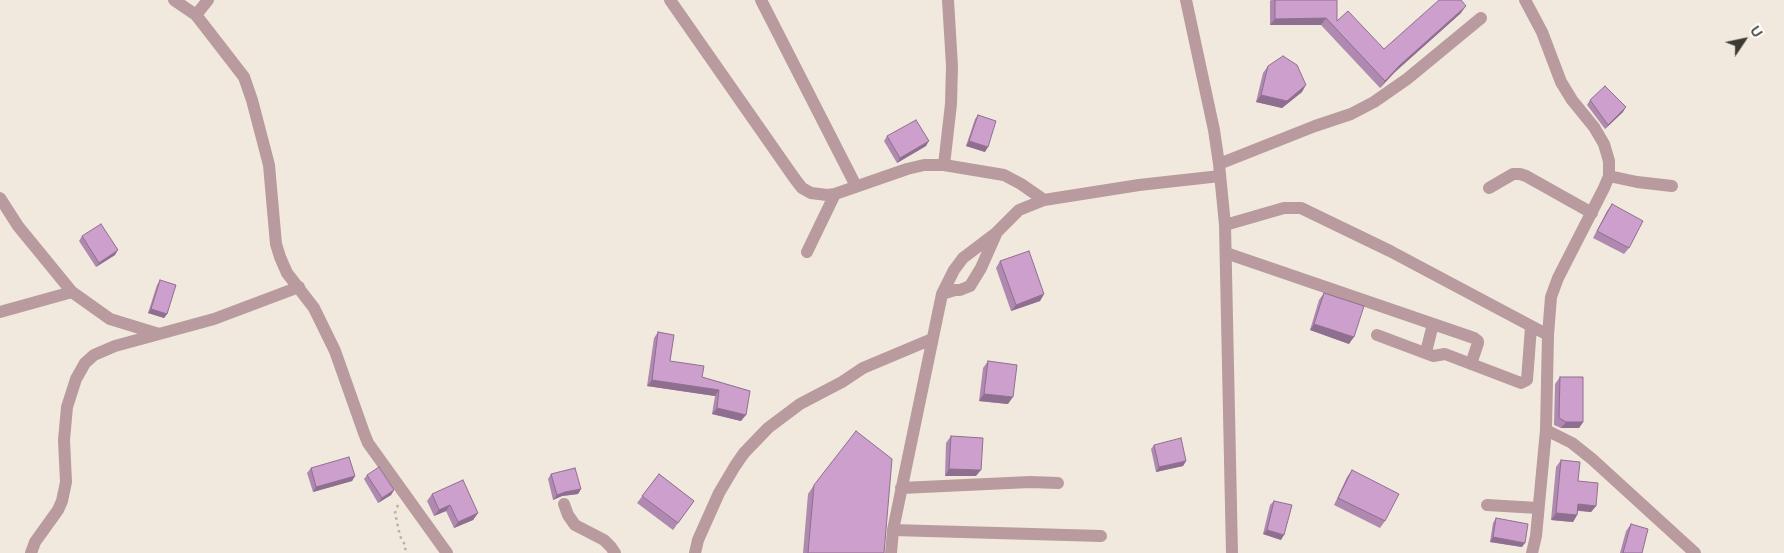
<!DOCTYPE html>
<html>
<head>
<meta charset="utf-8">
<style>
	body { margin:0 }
	#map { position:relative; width:1784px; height:553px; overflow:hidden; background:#f1e9de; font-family:Mulish,sans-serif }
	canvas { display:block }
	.north { position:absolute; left:1719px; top:15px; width:50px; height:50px; -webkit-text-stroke:4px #fff; paint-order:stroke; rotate:56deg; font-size:14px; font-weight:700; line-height:20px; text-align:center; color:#3d3a35 }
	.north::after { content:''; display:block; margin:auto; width:18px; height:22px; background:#3d3a35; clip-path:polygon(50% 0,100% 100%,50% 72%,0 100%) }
</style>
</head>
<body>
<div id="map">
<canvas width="1784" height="553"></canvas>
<div class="north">U</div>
</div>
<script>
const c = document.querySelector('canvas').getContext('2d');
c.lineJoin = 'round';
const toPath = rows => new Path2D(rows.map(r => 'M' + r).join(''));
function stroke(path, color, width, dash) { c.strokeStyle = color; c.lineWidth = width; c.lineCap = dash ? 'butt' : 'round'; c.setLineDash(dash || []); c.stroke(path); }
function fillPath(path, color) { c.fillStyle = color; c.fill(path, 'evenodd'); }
const path = toPath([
	[398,505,395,513,397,522,400,536,406,547,404,553]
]);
const minor = toPath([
	[174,0,196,15,244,77,252,100,269,165,276,244,280,257,287,273,314,308,335,351,364,433,368,443,447,553],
	[670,0,795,179,802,188,811,193,827,195,835,194,907,169,924,165,944,165,1004,175,1021,184,1044,200],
	[761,0,856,186],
	[1186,0,1214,130,1219,164,1225,225,1232,553],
	[1525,0,1542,32,1561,82,1572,100,1594,127,1604,144,1609,161,1609,176,1604,188,1558,278,1551,297,1548,335,1546,430,1536,536,1532,553],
	[196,15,208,0],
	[1219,164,1315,126,1351,114,1374,102,1407,79,1481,18],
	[944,165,951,104,952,66,948,0],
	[1609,176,1637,182,1672,186],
	[1489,188,1513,174,1520,174,1526,176,1592,213],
	[0,198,18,226,72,292,110,319,159,334],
	[1225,225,1284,208,1301,208,1390,251,1548,335],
	[807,252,835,194],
	[1226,253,1474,338,1478,341,1478,343,1471,364],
	[942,294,955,290,960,290,970,286,981,268,996,234],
	[0,312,72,292],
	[1377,335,1433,356,1445,354,1521,383,1527,380,1531,327],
	[1426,352,1433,324],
	[1546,430,1572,443,1592,459,1695,553],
	[901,488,1030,482,1058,483],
	[564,504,568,515,575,525,604,540,611,547,615,553],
	[1487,505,1538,508],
	[893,530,1101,536],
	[31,553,35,542,58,510,62,501,66,482,64,440,67,407,76,379,85,363,94,355,115,346,214,319,299,287],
	[695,553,698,540,719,493,735,466,744,453,768,428,800,404,842,382,863,368,932,339],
	[891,553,893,530,942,294,954,270,963,258,996,233,1019,210,1044,200,1139,185,1220,176]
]);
const wall = toPath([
	[1271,0,1337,0,1337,21,1384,49,1461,13,1395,72,1380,88,1321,25,1270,25,1270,1],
	[1268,66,1302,92,1282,108,1256,102,1263,73],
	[1590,100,1623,112,1605,129,1587,105],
	[978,115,985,152,966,146,975,119],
	[887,136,926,146,897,163,884,141],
	[1612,204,1629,248,1624,254,1593,238,1607,211],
	[82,236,115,255,96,267,79,241],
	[1000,261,1044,294,1040,301,1011,311,996,268],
	[160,280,167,314,164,318,148,313,157,285],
	[1324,293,1349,344,1310,330,1319,300],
	[658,332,670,361,702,377,750,391,741,421,712,414,715,396,647,386,654,338],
	[988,361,1008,404,979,401,983,368],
	[1560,377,1583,422,1579,428,1561,428,1554,425,1555,384],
	[951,436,976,476,945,476,946,443],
	[1154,445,1186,461,1183,466,1156,472,1151,449],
	[1561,460,1578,481,1596,506,1591,512,1578,511,1577,515,1573,522,1551,520,1556,467],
	[311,468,355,476,352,481,313,492,307,473],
	[1352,470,1385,521,1380,528,1334,505,1347,477],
	[551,474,581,489,578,494,562,496,553,500,548,479],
	[659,474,694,501,673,530,637,503],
	[367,475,394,490,391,495,378,503,364,479],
	[814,485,884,553,803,553,808,494],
	[432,494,478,513,473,520,454,528,446,511,434,516,427,501],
	[1274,501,1281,540,1263,534,1270,505],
	[1496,518,1522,547,1490,542,1493,523],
	[1631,524,1642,553,1620,553,1626,531]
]);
const shadedWall = toPath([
	[1466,6,1461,13,1395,72,1380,88,1385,81,1400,65],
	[1326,18,1321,25,1270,25,1275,19],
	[1306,85,1302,92,1282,108,1256,102,1261,95],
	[1626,107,1623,112,1605,129,1608,125],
	[929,141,926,146,897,163,900,158],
	[969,141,988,147,985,152,966,146],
	[118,250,115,255,96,267,99,263],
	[1044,294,1040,301,1011,311,1016,305],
	[151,309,167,314,164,318,148,313],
	[1314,324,1354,337,1349,344,1310,330],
	[652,380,719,390,715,396,647,386],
	[984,394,1013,397,1008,404,979,401],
	[717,408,746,415,741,421,712,414],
	[1566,422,1583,422,1579,428,1561,428],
	[1186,461,1183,466,1156,472,1159,467],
	[949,469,981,470,976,476,945,476],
	[355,476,352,481,313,492,316,487],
	[581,489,578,494,562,496,553,500,557,495,565,492],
	[394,490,391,495,378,503,382,498],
	[1578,504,1596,506,1591,512,1574,510],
	[450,505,446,511,434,516,439,510],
	[478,513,473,520,454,528,458,522],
	[1556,513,1577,515,1573,522,1551,520],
	[1267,530,1284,535,1281,540,1263,534],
	[1493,537,1525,543,1522,547,1490,542]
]);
const building = toPath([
	[1275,0,1337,0,1337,21,1348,11,1384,49,1439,0,1461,0,1466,6,1400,65,1385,81,1326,18,1275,19,1275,0],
	[1283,56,1297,65,1306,85,1287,101,1261,95,1268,66,1283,56],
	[1605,86,1626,107,1608,125,1590,100,1605,86],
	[978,115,996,121,988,147,969,141,978,115],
	[916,120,929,141,900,158,887,136,916,120],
	[1612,204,1643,221,1629,248,1597,231,1612,204],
	[101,224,118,250,99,263,82,236,101,224],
	[1029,251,1044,294,1016,305,1000,261,1029,251],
	[160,280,176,285,167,314,151,309,160,280],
	[1324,293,1364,306,1354,337,1314,324,1324,293],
	[658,332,674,335,670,361,704,366,702,377,750,391,746,415,717,408,719,390,652,380,658,332],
	[988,361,1017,365,1013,397,984,394,988,361],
	[1560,377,1583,377,1583,422,1566,422,1559,418,1560,377],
	[856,431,892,459,884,553,808,553,814,485,856,431],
	[951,436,983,438,981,470,949,469,951,436],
	[1181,438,1186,461,1159,467,1154,445,1181,438],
	[349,457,355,476,316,487,311,468,349,457],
	[1561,460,1580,462,1578,481,1598,483,1596,506,1578,504,1577,515,1556,513,1561,460],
	[379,467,394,490,382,498,367,475,379,467],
	[575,468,581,489,565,492,557,495,551,474,575,468],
	[1352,470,1399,494,1385,521,1338,498,1352,470],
	[659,474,694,501,678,523,642,496,659,474],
	[463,480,478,513,458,522,450,505,439,510,432,494,463,480],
	[1274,501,1292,505,1284,535,1267,530,1274,501],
	[1496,518,1528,524,1525,543,1493,537,1496,518],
	[1631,524,1648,529,1642,553,1623,553,1631,524]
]);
stroke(path, '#b8b1a8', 2.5, [2.5, 4]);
stroke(minor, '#b89a9f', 12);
fillPath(wall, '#af89af');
fillPath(shadedWall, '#8f6f8f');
fillPath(building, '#cc9fcc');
stroke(building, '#8f6f8f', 1);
</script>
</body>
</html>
